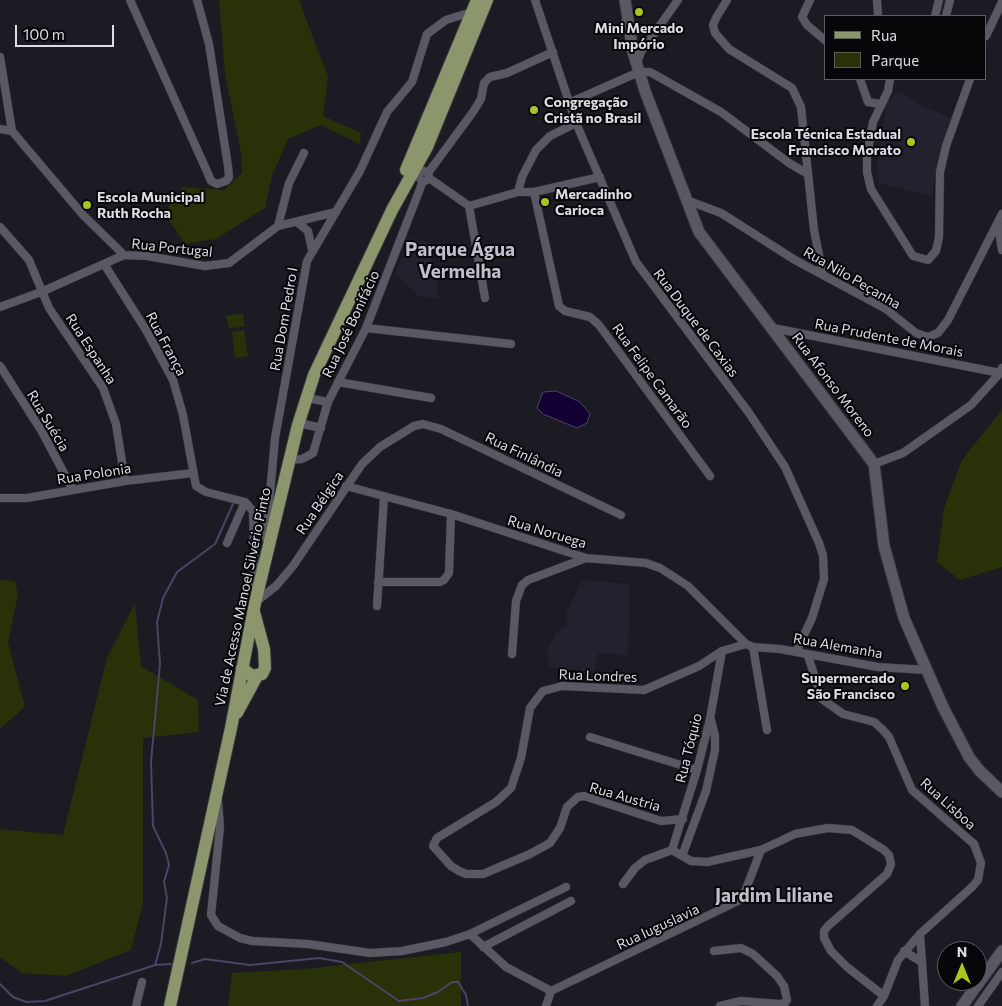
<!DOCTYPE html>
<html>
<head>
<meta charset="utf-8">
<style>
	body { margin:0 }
	#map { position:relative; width:1002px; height:1006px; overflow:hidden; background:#1c1b23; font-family:Commissioner,sans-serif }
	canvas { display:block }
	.legend { position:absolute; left:824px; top:15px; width:162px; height:65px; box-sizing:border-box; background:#070609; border:1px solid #5d5c60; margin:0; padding:6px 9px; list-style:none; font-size:15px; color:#dddce2 }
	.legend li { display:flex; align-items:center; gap:10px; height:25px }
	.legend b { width:25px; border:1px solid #5d5c60 }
	.north { position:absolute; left:937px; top:941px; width:50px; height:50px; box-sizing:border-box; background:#070609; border:1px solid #5d5c60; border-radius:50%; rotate:0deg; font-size:14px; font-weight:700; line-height:20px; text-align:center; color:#dddce2 }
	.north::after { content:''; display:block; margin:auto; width:18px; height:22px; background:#a8c71c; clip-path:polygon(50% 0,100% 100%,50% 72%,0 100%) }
	.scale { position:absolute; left:15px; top:25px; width:99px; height:22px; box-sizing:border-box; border:2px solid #dddce2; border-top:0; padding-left:6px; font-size:15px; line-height:18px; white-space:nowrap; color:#dddce2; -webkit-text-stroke:4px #070609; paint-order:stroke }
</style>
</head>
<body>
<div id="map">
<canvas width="1002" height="1006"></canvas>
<ul class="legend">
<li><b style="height:6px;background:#8c966d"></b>Rua</li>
<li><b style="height:14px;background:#293108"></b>Parque</li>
</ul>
<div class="north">N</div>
<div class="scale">100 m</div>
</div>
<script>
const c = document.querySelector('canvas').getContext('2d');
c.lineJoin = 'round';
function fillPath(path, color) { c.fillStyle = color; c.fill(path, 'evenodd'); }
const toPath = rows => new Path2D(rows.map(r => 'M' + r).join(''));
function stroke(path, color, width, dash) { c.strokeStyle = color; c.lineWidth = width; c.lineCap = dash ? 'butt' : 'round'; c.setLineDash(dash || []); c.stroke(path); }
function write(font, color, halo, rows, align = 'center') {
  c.font = font + ' Commissioner,sans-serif'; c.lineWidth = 4; c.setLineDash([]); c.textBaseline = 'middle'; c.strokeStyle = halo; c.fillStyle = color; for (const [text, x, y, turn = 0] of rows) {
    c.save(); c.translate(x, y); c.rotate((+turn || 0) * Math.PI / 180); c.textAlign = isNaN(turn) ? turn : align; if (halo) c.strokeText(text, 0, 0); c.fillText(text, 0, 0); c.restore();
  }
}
const built = toPath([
	[899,91,920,105,951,118,938,159,932,196,879,183,877,166,886,104],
	[410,238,430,243,431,257,437,276,438,299,419,296,395,273],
	[582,580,630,584,628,655,598,653,594,671,549,668,547,650,556,633,567,625,567,611]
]);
const green = toPath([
	[219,0,299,0,328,77,323,116,361,133,360,144,321,125,288,139,272,176,265,208,216,239,185,244,164,213,183,187,224,190,242,173,241,153,225,74],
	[243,313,245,326,229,329,226,316],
	[244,330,248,356,235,358,232,332],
	[1002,410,1002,567,960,580,937,562,944,508,962,460],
	[0,580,15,581,18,595,8,642,25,707,0,729],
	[135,603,141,666,198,700,199,732,143,738,143,903,131,950,66,976,22,973,0,957,0,829,63,835,107,658],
	[461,952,461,1006,228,1006,232,973,304,969]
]);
const water = toPath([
	[556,391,580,402,590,414,587,423,577,428,543,414,537,408,543,392,556,391]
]);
const stream = toPath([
	[192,963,205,959,250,965,319,958,342,962,399,1001,423,998,438,992,452,982,458,982,466,995,468,1006],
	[155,965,161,944,167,898,164,882,169,865,166,853,153,826,151,762,160,664,157,622,163,598,177,572,215,544,233,504],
	[0,984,13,997,26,1002,45,1001,155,965,171,964]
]);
const street = toPath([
	[130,0,209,176,211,181,217,184,226,181,229,177,228,166,209,44,197,0],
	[535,0,576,123,636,262,749,413,785,467,819,543,823,555,824,579,812,618,796,652],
	[727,0,716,18,713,25,715,33,729,49,792,88,801,107,814,230,823,275],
	[810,0,802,17,807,25,826,41],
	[877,0,878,16],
	[935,16,939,0],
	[946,16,950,0],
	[986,36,1002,2],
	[0,57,12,131,83,215,124,255],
	[637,63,641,52,678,0],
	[860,79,868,102,880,104],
	[890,79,888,91,873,122,867,156,867,172,871,189,913,256,928,260,936,251,939,237,940,172,946,146,970,79],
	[571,102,639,72,650,72,721,112,789,163,808,174],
	[0,129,12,131],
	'419 176a5 5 0 1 1 10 0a5 5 0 1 1-10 0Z',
	[428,173,473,112,481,99,484,83,490,77,507,73,553,52],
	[429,178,469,206,518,192,534,192,600,177],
	[518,192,522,177,536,150,550,136,576,123],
	[534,192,559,306,565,311,590,317,599,325,710,476],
	[689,201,721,213,795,260,886,309,916,333,928,337,938,333,948,320,1002,214],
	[469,206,485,298],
	[298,223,308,231,312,250],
	[998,225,1002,250],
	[278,226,289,183,304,153],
	[0,227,29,260,49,308,103,388,116,424,125,481],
	[104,264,146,330,173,380,183,415,196,486,206,492,245,502,253,511,255,588],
	[0,307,41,292,124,255,147,256,205,266,229,263,278,226,336,212],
	[366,328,511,344],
	[773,328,1000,373],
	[0,366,41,430,73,490],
	[338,382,431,398],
	[307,398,328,402],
	[299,423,321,428],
	[289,460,302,459,313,453,328,402,366,328,423,181],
	[874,464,903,453,971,405,1000,373,1002,368],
	[346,486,451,514,586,558,646,563,660,568,688,586,746,644,753,647,780,649,878,667,926,670],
	[0,498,27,498,125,481,193,473],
	[266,538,275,438,307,261,360,171,387,112,412,82,427,34,446,20,465,14,472,16],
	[227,543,245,502],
	[378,582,440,582,444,580,449,573,451,514],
	[257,601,276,586,293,566,362,464,380,447,414,426,423,424,441,429,621,515],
	[377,606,384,497],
	[753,647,767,730],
	[512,654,516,601,522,585,528,580,586,558],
	[808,656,822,699,843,714,874,722,882,729,889,737,912,790,974,844,981,863,978,880,972,887,920,934,898,960,884,996,877,1006],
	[590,737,697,770],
	[218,800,220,827,211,915,218,926,240,938,252,941,308,944,370,953,402,951,446,942,470,934,566,887],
	[683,819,661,821,584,796,578,797,567,807,560,828,550,843,530,854,483,874,466,874,459,871,451,866,433,846,437,838,496,802,511,788,521,758,530,708,543,691,562,686,644,690,699,666,722,651,746,644],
	[672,850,691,861,707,862,761,850,795,834,828,828,852,830,884,850,889,855,891,864,887,874,828,926,824,931,824,938,831,951,847,967,884,996],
	[682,856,706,791,715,750,715,736,711,720],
	[623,884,635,868,645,860,672,850,697,770,710,719,722,651],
	[470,934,506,967,551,991],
	[920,934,925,1006],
	[483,947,571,901],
	[714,951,741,948,753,954,777,976,784,986,787,1000,785,1003,780,1004,741,1001,720,1006],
	[904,951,920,961],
	[136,1006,142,982],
	[546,1006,551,991,738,901,744,894,761,850],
	[978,1006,1002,972]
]);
const secondary = toPath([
	[625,0,633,52,645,91,699,232,874,464,884,546,904,618,943,707,969,757,979,770,1002,792],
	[962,1006,1002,951]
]);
const primary = toPath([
	[406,170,477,0],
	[242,668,252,676,262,674,265,668,264,649,254,612],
	[237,713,257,676],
	[170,1006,231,728,255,603,298,425,314,375,392,210,427,147,487,0]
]);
const markers = [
	[639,12,5,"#a8c71c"],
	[534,110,5,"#a8c71c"],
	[911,142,5,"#a8c71c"],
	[545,202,5,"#a8c71c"],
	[87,205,5,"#a8c71c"],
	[905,686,5,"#a8c71c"]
];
const poiNames = [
	["Mini Mercado",639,28,"center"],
	["Impório",639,44,"center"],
	["Congregação",544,102],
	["Cristã no Brasil",544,118],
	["Escola Técnica Estadual",901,134,"right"],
	["Francisco Morato",901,150,"right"],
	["Mercadinho",555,194],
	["Carioca",555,210],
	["Escola Municipal",97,197],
	["Ruth Rocha",97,213],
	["Supermercado",895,678,"right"],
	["São Francisco",895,694,"right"]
];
const streetNames = [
	["Rua Portugal",172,248,6],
	["Rua Nilo Peçanha",852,278,30],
	["Rua Dom Pedro I",284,319,-80],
	["Rua Duque de Caxias",696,323,53],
	["Rua José Bonifácio",351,324,-65],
	["Rua Prudente de Morais",889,338,11],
	["Rua França",166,344,62],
	["Rua Espanha",91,349,57],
	["Rua Felipe Camarão",652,376,54],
	["Rua Afonso Moreno",833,385,53],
	["Rua Suécia",48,421,59],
	["Rua Finlândia",524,455,26],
	["Rua Polonia",94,474,-9],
	["Rua Bélgica",320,503,-56],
	["Rua Noruega",547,532,17],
	["Via de Acesso Manoel Silvério Pinto",243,597,-78],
	["Rua Alemanha",838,646,10],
	["Rua Londres",598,676,2],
	["Rua Tóquio",689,748,-76],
	["Rua Austria",625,797,16],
	["Rua Lisboa",948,804,42],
	["Rua Iuguslavia",658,927,-25]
];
const districtNames = [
	["Parque Água",460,250],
	["Vermelha",460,272],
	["Jardim Liliane",774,896]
];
fillPath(built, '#24212f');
fillPath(green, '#293108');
fillPath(water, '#110031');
stroke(water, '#4e4266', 1);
stroke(stream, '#4e4266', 2);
stroke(street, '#36353b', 9);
stroke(secondary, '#36353b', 13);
stroke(primary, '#36353b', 14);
stroke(street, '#5a5862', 8);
stroke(secondary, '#5a5862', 11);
stroke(primary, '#8c966d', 12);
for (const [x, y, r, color] of markers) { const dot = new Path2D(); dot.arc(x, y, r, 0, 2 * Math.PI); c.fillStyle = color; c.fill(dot); stroke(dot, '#070609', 2); }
write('bold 14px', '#dddce2', '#070609', poiNames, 'left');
write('14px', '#dddce2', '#070609', streetNames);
write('bold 19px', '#c0beca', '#070609', districtNames);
</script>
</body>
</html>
